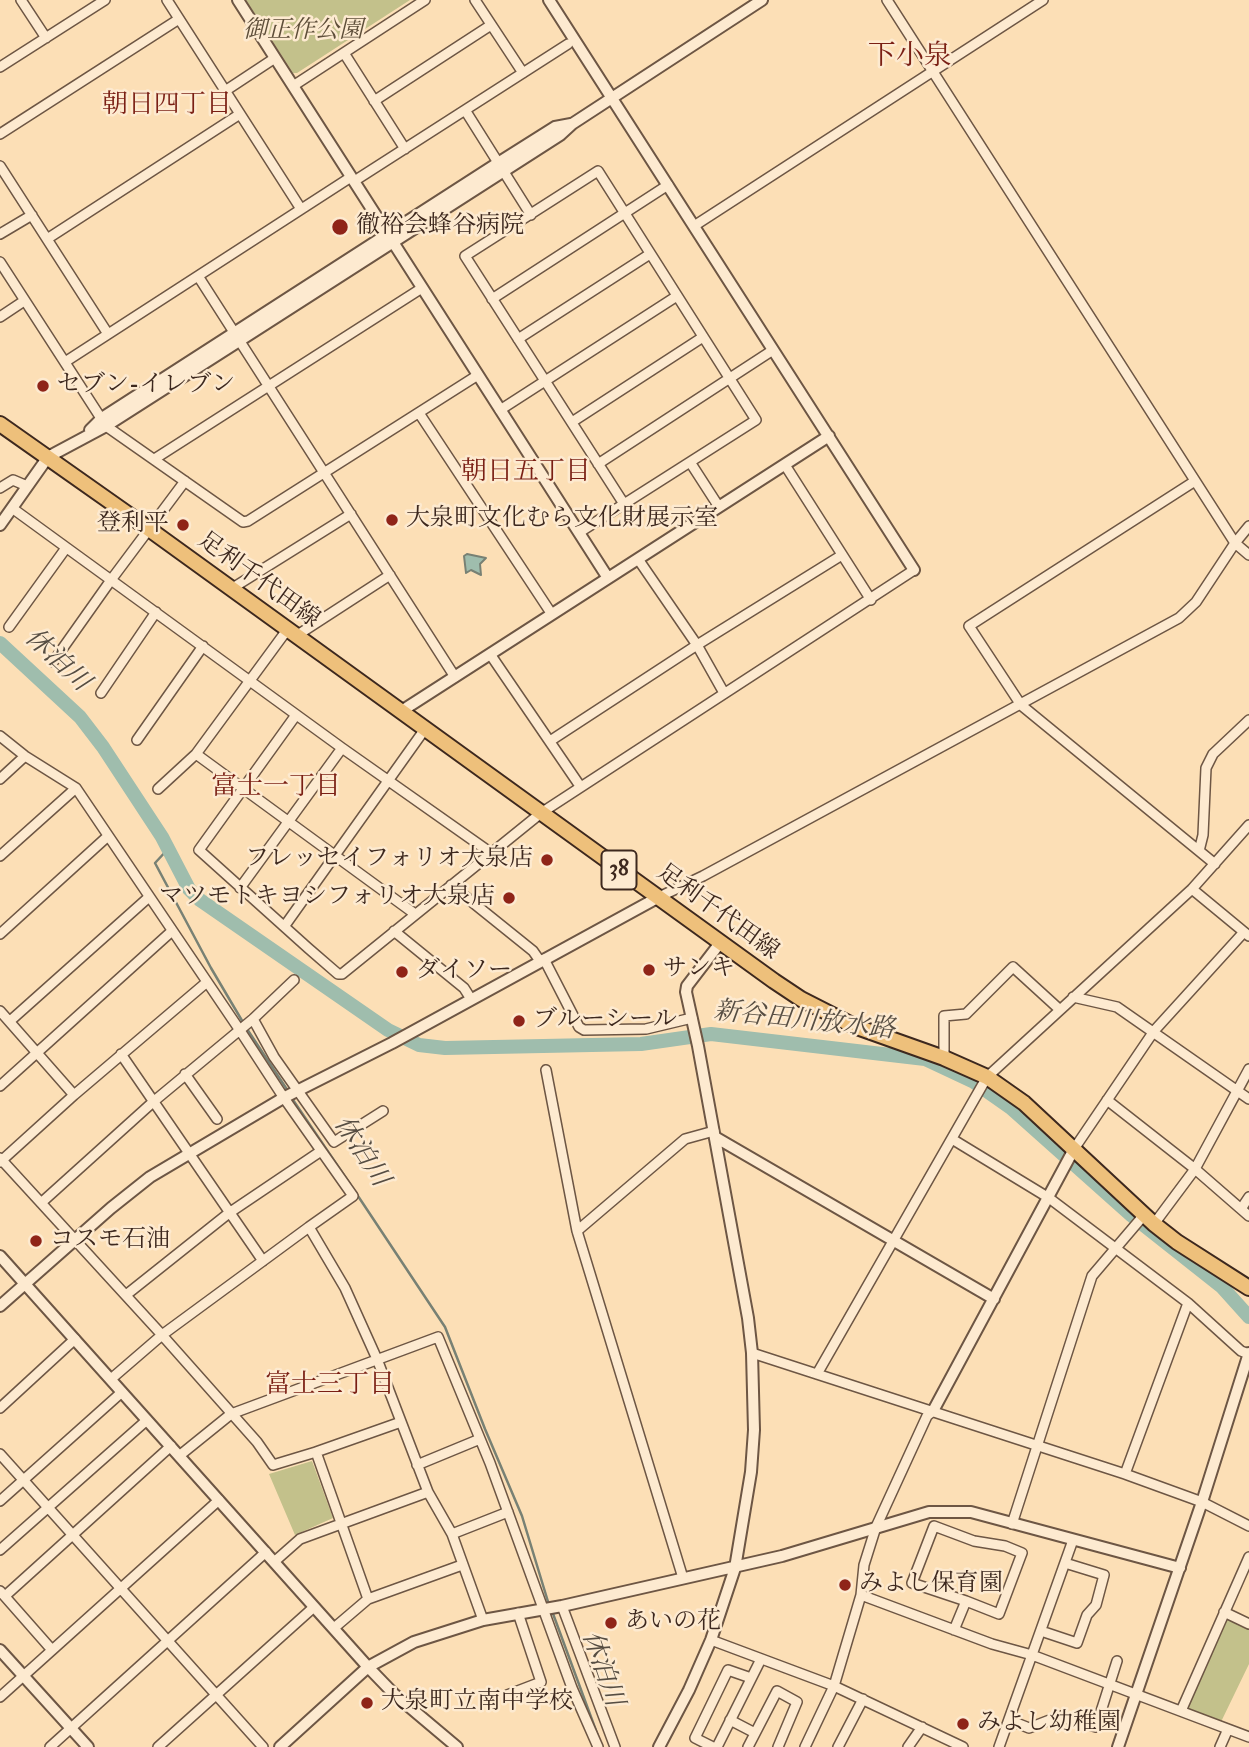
<!DOCTYPE html>
<html>
<head>
<meta charset="utf-8">
<style>
	body { margin:0 }
	canvas { display:block; background:#fcdfb6 }
</style>
</head>
<body>
<canvas width="1249" height="1747"></canvas>
<script>
const c = document.querySelector('canvas').getContext('2d');
c.lineJoin = 'round';
function fillPath(path, color) { c.fillStyle = color; c.fill(path, 'evenodd'); }
const toPath = rows => new Path2D(rows.map(r => 'M' + r).join(''));
function stroke(path, color, width, dash) { c.strokeStyle = color; c.lineWidth = width; c.lineCap = dash ? 'butt' : 'round'; c.setLineDash(dash || []); c.stroke(path); }
function write(font, color, halo, rows, align = 'center') {
  c.font = font + ' "IM FELL Double Pica","Noto Serif JP",serif'; c.lineWidth = 5; c.setLineDash([]); c.textBaseline = 'middle'; c.strokeStyle = halo; c.fillStyle = color; for (const [text, x, y, turn = 0] of rows) {
    c.save(); c.translate(x, y); c.rotate((+turn || 0) * Math.PI / 180); c.textAlign = isNaN(turn) ? turn : align; if (halo) c.strokeText(text, 0, 0); c.fillText(text, 0, 0); c.restore();
  }
}
const green = toPath([
	[246,0,410,0,297,73,293,73],
	[312,1461,333,1518,295,1535,269,1474],
	[1224,1612,1249,1624,1249,1664,1219,1726,1181,1711]
]);
const water = toPath([
	[467,554,486,558,480,564,481,575,471,570,466,573,464,556,467,554]
]);
const stream = toPath([
	[168,849,155,863,211,968,244,1024],
	[247,1029,288,1091],
	[291,1097,350,1184],
	[356,1193,445,1327,485,1429,522,1516,549,1605],
	[552,1611,598,1736]
]);
const river = toPath([
	[0,643,80,717,103,747,162,837,189,889,200,900,388,1030,419,1045,445,1048,641,1044,711,1034,925,1059,974,1082,1011,1108,1131,1215,1222,1287,1249,1317]
]);
const minor = toPath([
	[21,0,46,38],
	[167,0,301,209],
	[475,0,523,73],
	[887,0,1235,543,1249,555],
	[344,53,405,149],
	[0,67,105,0],
	[293,86,425,0],
	[225,91,275,58],
	[374,101,491,25],
	[465,110,531,215],
	[0,134,179,19],
	[0,166,108,334],
	[359,178,568,44],
	[694,226,1043,0],
	[0,234,32,215],
	[47,239,240,114],
	[0,262,106,426,243,522,248,521,478,375],
	[198,276,455,677],
	[492,299,668,185],
	[0,317,24,301],
	[518,339,650,254],
	[65,362,351,177],
	[500,410,677,296],
	[419,413,551,613],
	[572,422,703,337],
	[156,458,422,288],
	[690,462,719,507],
	[598,464,773,350],
	[785,465,871,600],
	[1195,481,969,626,1021,705,1215,864],
	[0,488,13,480,27,486],
	[12,508,111,580,185,481],
	[580,532,756,420,598,171,465,256,624,504],
	[638,559,697,645,724,693],
	[231,589,351,514],
	[9,627,66,548],
	[287,630,196,754,415,914],
	[296,636,390,575],
	[490,654,580,786],
	[53,662,111,580,342,748,491,853],
	[101,693,156,612],
	[296,715,199,850,308,948,338,974,342,974,541,813,914,570],
	[0,736,25,756,76,788,239,1029,284,1098,353,1196,309,1227],
	[137,740,203,646],
	[550,741,697,645,842,555],
	[0,779,25,756],
	[158,789,196,754],
	[1199,851,1203,835,1206,768,1213,754,1249,720],
	[0,856,76,788],
	[451,885,533,951,540,961],
	[240,888,342,748],
	[1192,889,1249,936],
	[657,898,703,876,1179,618,1196,602,1235,543,1249,526],
	[286,924,425,729],
	[394,931,464,988,471,999],
	[0,934,108,836],
	[544,959,579,1027,584,1030,646,1029,692,1018],
	[1073,997,1117,1007,1249,1099],
	[0,1011,74,1095],
	[253,1019,274,1057,334,1142,383,1111],
	[10,1021,149,897],
	[121,1054,263,1261],
	[944,1058,944,1016,966,1014,1013,967,1059,1009],
	[546,1070,577,1231,683,1578],
	[185,1074,217,1119],
	[0,1086,172,931],
	[1107,1100,1195,1169,1249,1216],
	[952,1139,1049,1198,1188,1303,1241,1351,1249,1354],
	[1074,1149,1154,1031,1244,932],
	[0,1158,162,1335,257,1442,273,1465,316,1452,401,1422],
	[0,1162,74,1095,207,982],
	[41,1203,153,1102,253,1019,294,980],
	[1241,1209,1249,1197],
	[1154,1224,1195,1169,1249,1069],
	[577,1231,685,1139,714,1131],
	[126,1295,229,1213,321,1151],
	[752,1353,1125,1474,1202,1502,1249,1526],
	[817,1374,987,1077,1192,889,1249,825],
	[111,1379,162,1335,309,1227,345,1288,377,1359,428,1492,452,1534,483,1620],
	[0,1408,75,1339],
	[316,1452,368,1599],
	[0,1454,263,1747],
	[179,1456,231,1414,438,1337,490,1463,572,1688,598,1747],
	[417,1465,480,1439],
	[1125,1474,1188,1303],
	[0,1501,122,1392],
	[1012,1524,1092,1276,1144,1215],
	[452,1534,508,1512],
	[0,1550,147,1420],
	[274,1562,300,1539,428,1492],
	[0,1591,52,1650],
	[861,1595,992,1644,1032,1655,1249,1737],
	[5,1596,171,1446],
	[562,1606,615,1747],
	[1224,1612,1249,1624],
	[334,1628,368,1599,462,1565],
	[954,1630,966,1601,912,1583,934,1526,974,1541,1005,1546,1022,1553,999,1614,966,1601],
	[1041,1631,1077,1643,1087,1615,1096,1605,1104,1575,1065,1563],
	[711,1640,834,1686,963,1747],
	[507,1695,541,1682,518,1613],
	[0,1697,219,1500],
	[1181,1711,1249,1557],
	[730,1720,755,1733],
	[1009,1720,1029,1728,1060,1716,1096,1727,1117,1661],
	[50,1747,266,1552],
	[158,1747,314,1607],
	[713,1747,695,1738,728,1670,751,1678],
	[717,1747,761,1659],
	[748,1747,777,1691,797,1702,778,1747],
	[805,1747,834,1686,861,1595,864,1565,876,1527,927,1416,933,1411],
	[838,1747,863,1699],
	[908,1747,922,1727],
	[999,1747,1073,1540],
	[1220,1747,1228,1729]
]);
const tertiary = toPath([
	[238,0,608,578],
	[549,0,914,570],
	[90,430,102,418,498,163,555,127,571,124],
	[0,525,48,457,106,426,239,341,560,135,572,124,762,0],
	[400,712,829,436],
	[715,1137,994,1299],
	[0,1256,368,1667,394,1694,457,1747],
	[0,1306,111,1208,150,1177,285,1097,392,1043,657,898],
	[933,1411,1074,1149],
	[0,1650,88,1747],
	[280,1747,368,1667,414,1642,483,1620,562,1606,782,1556,929,1512,971,1512,1180,1568],
	[659,1747,689,1690,711,1640,735,1568,751,1472,754,1430,752,1353,748,1318,698,1046,686,992,687,986,720,943],
	[1118,1747,1202,1502,1249,1353]
]);
const primary = toPath([
	[0,424,149,529,774,981,801,999,854,1026,944,1058,987,1077,1024,1103,1154,1224,1177,1242,1249,1288]
]);
const markers = [
	[340,227,9,"#8f2418"],
	[43,386,7,"#8f2418"],
	[392,520,7,"#8f2418"],
	[183,525,7,"#8f2418"],
	[547,860,7,"#8f2418"],
	[509,898,7,"#8f2418"],
	[649,970,7,"#8f2418"],
	[402,972,7,"#8f2418"],
	[519,1021,7,"#8f2418"],
	[36,1241,7,"#8f2418"],
	[845,1585,7,"#8f2418"],
	[611,1623,7,"#8f2418"],
	[367,1703,7,"#8f2418"],
	[963,1724,7,"#8f2418"]
];
const shields = [
	[619,870,35]
];
const shieldNames = [
	["38",619,870]
];
const parkNames = [
	["御正作公園",303,32]
];
const poiNames = [
	["徹裕会蜂谷病院",356,227],
	["セブン-イレブン",57,386],
	["大泉町文化むら文化財展示室",406,520],
	["登利平",169,525,"right"],
	["フレッセイフォリオ大泉店",533,860,"right"],
	["マツモトキヨシフォリオ大泉店",495,898,"right"],
	["サンキ",663,970],
	["ダイソー",416,972],
	["ブルーシール",533,1021],
	["コスモ石油",50,1241],
	["みよし保育園",859,1585],
	["あいの花",625,1623],
	["大泉町立南中学校",381,1703],
	["みよし幼稚園",977,1724]
];
const streetNames = [
	["足利千代田線",258,581,36],
	["足利千代田線",717,913,36]
];
const neighbourhoodNames = [
	["朝日四丁目",167,106],
	["朝日五丁目",526,473],
	["富士一丁目",276,788],
	["富士三丁目",330,1386]
];
const waterNames = [
	["休泊川",56,661,43],
	["新谷田川放水路",804,1022,6],
	["休泊川",360,1152,57],
	["休泊川",601,1669,71]
];
const quarterNames = [
	["下小泉",910,58]
];
fillPath(green, '#c3c18b');
fillPath(water, '#9fbdad');
stroke(water, '#788174', 2);
stroke(stream, '#788174', 2.5);
stroke(river, '#9fbdad', 14);
stroke(minor, '#6d5644', 12);
stroke(tertiary, '#6d5644', 14);
stroke(primary, '#3d281e', 18);
stroke(minor, '#fdead0', 9);
stroke(tertiary, '#fdead0', 10);
stroke(primary, '#eec07b', 14);
for (const [x, y, r, color] of markers) { const dot = new Path2D(); dot.arc(x, y, r, 0, 2 * Math.PI); c.fillStyle = color; c.fill(dot); stroke(dot, '#fdead0', 2.5); }
for (const [x, y, w] of shields) { const box = new Path2D(); box.roundRect(x - w / 2, y - 19.5, w, 39, 5); c.fillStyle = '#fdead0'; c.fill(box); stroke(box, '#3d281e', 2); }
write('bold 23px', '#3d281e', null, shieldNames);
write('italic 24px', '#5e4e39', '#fdead0', parkNames);
write('24px', '#3d281e', '#fdead0', poiNames, 'left');
write('24px', '#3d281e', '#fdead0', streetNames);
write('26px', '#7a1f14', '#fdead0', neighbourhoodNames);
write('italic 26px', '#564d42', '#fdead0', waterNames);
write('28px', '#7a1f14', '#fdead0', quarterNames);
</script>
</body>
</html>
